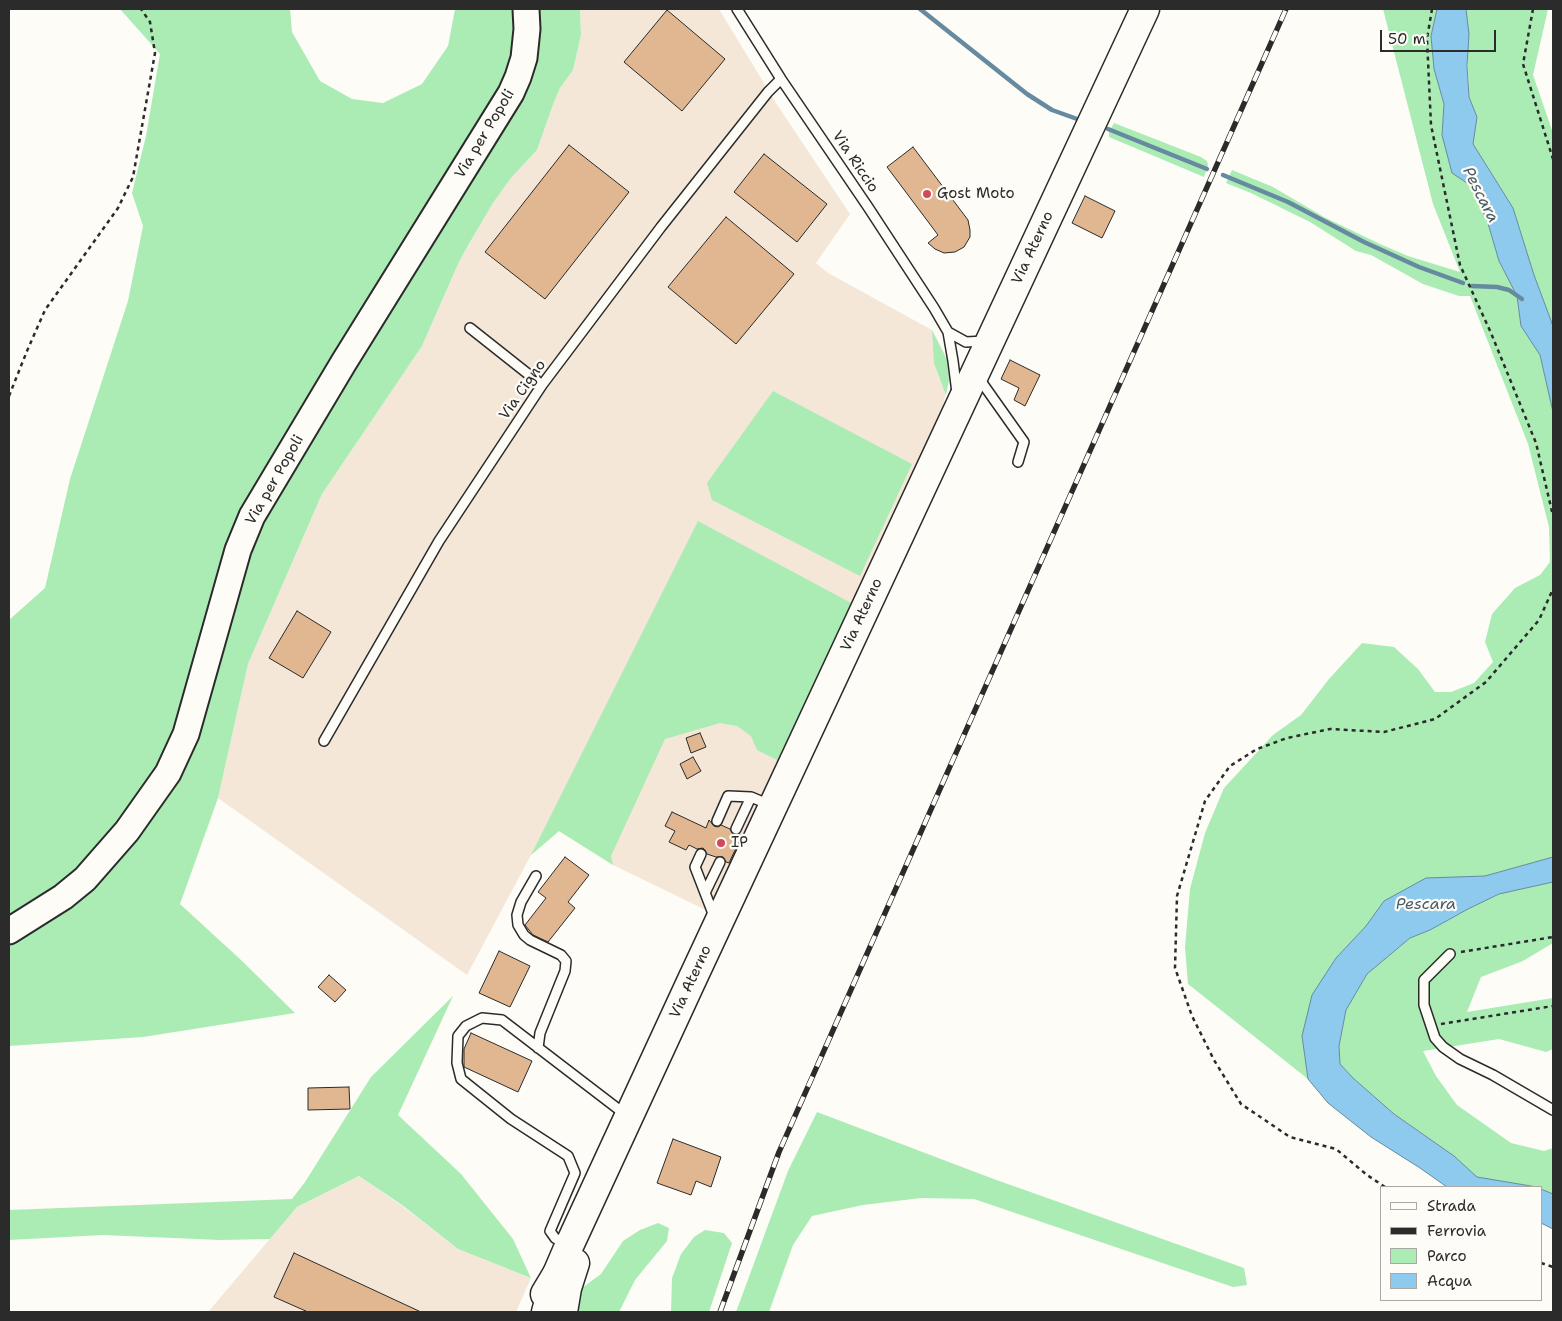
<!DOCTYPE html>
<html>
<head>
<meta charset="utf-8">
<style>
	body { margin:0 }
	#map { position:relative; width:1562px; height:1321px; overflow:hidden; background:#fdfcf7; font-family:"Shantell Sans",sans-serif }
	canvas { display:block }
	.frame { position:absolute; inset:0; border:10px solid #2b2b2b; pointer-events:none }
	.legend { position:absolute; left:1380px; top:1186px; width:162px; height:115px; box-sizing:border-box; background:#fdfcf7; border:1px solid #a9a8a5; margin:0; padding:6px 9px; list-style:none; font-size:15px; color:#2b2b2b }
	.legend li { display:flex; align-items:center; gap:10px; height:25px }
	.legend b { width:25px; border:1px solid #a9a8a5 }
	.scale { position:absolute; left:1380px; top:30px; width:116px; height:22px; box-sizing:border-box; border:2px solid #2b2b2b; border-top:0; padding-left:6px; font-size:15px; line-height:18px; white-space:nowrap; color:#2b2b2b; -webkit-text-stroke:4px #fdfcf7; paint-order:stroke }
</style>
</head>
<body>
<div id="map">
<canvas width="1562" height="1321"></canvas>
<div class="frame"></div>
<ul class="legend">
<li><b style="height:6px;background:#fdfcf7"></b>Strada</li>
<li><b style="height:6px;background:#2b2b2b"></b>Ferrovia</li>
<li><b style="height:14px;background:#abecb5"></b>Parco</li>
<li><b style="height:14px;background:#8ecaee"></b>Acqua</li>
</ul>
<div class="scale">50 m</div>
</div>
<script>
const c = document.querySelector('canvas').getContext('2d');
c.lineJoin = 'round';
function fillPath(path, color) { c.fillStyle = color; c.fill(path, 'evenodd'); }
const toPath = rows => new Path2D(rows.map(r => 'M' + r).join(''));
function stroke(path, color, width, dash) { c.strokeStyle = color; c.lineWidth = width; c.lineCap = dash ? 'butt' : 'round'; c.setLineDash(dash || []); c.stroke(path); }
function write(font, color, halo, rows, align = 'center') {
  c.font = font + ' "Shantell Sans",sans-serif'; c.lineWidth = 4.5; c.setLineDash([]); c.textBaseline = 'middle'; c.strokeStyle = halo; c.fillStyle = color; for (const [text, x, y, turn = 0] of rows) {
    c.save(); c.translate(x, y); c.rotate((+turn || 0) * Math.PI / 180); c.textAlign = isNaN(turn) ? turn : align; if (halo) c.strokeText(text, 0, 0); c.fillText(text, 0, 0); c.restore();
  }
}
const built = toPath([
	[580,9,719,9,776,103,850,214,816,263,828,273,932,330,945,354,948,366,949,380,942,409,936,423,710,912,613,865,559,831,531,855,467,975,218,798,248,664,322,494,422,346,459,262,493,203,511,178,537,150,554,102,560,88,573,70,581,35],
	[359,1176,401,1205,458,1249,531,1278,516,1312,208,1312,297,1207]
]);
const green = toPath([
	[120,9,290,9,292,32,320,81,352,99,383,103,422,84,448,46,455,9,518,9,511,74,312,400,161,769,80,873,9,921,9,620,45,588,70,479,128,301,143,226,132,193,146,136,160,54],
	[534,9,580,9,581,35,573,70,560,88,554,102,537,150,511,178,493,203,469,244,459,262,422,346,322,494,248,664,218,798,180,904,241,960,295,1013,143,1037,9,1046,9,940,133,836,260,520,503,120],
	[1383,9,1437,9,1431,36,1434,69,1444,104,1442,135,1470,185,1487,220,1499,261,1517,296,1521,326,1540,355,1553,412,1553,857,1485,876,1465,878,1384,901,1366,926,1336,958,1302,1036,1308,1079,1188,984,1185,947,1190,889,1205,833,1224,788,1273,735,1301,715,1329,679,1362,643,1394,647,1418,669,1435,692,1451,692,1474,683,1493,662,1485,642,1492,614,1515,588,1540,575,1550,562,1549,527,1528,444,1470,296,1459,296,1423,284,1371,255,1356,251,1310,222,1251,193,1226,183,1232,170,1273,187,1324,217,1380,244,1408,256,1460,272,1433,204],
	[1466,9,1548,9,1533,75,1553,133,1553,326,1534,275,1513,208,1473,144,1477,117,1469,97],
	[1114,123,1201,157,1207,161,1208,165,1204,177,1109,137,1109,132],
	[932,330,947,360,949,380,946,395,934,363],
	[773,391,912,464,860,576,712,500,707,483],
	[698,521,853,604,781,762,757,750,751,736,737,726,720,723,665,739,611,856,613,865,559,831,531,855],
	[1553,882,1553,943,1523,961,1481,977,1467,1012,1553,998,1553,1049,1546,1052,1499,1039,1423,1051,1436,1076,1457,1105,1511,1143,1544,1151,1553,1148,1553,1194,1541,1189,1541,1187,1477,1178,1454,1156,1394,1114,1353,1078,1340,1064,1339,1046,1346,1010,1367,974,1410,938,1430,930,1468,909,1499,894],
	[453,996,398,1115,461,1174,513,1239,531,1278,458,1249,402,1205,359,1176,297,1207,270,1239,220,1240,103,1235,9,1240,9,1210,292,1199,305,1182,371,1077],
	[817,1112,991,1178,1244,1268,1247,1285,1233,1287,974,1199,921,1198,863,1205,812,1216,793,1245,769,1312,736,1312,788,1171],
	[658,1223,669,1228,667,1241,635,1280,619,1312,569,1312,571,1296,601,1274,623,1241,640,1230],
	[705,1230,724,1233,732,1243,709,1312,671,1312,672,1278,681,1254,694,1237]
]);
const water = toPath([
	[1437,9,1466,9,1469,34,1467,66,1469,97,1477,117,1473,144,1513,208,1534,275,1553,326,1553,412,1540,355,1521,326,1517,296,1499,261,1487,220,1470,185,1452,173,1442,135,1444,104,1434,69,1431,36,1437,9],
	[1553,857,1553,882,1499,894,1468,909,1430,930,1410,938,1367,974,1346,1010,1339,1046,1340,1064,1353,1078,1394,1114,1454,1156,1477,1177,1537,1187,1447,1187,1420,1168,1371,1137,1328,1103,1308,1079,1302,1036,1312,995,1336,958,1366,926,1384,901,1426,878,1485,876,1553,857],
	[1541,1189,1553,1194,1553,1229,1541,1223,1541,1189]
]);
const stream = toPath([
	[920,9,1027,94,1052,110,1080,120],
	[1108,129,1207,169],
	[1223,175,1288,202,1364,242,1419,267,1463,283],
	[1472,286,1497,287,1509,290,1522,299]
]);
const building = toPath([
	[667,10,725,59,682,111,624,62,667,10],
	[569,145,629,192,545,299,485,252,569,145],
	[913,147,968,220,970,230,970,237,964,247,955,252,944,253,935,249,928,243,938,235,887,167,913,147],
	[764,154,827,204,797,242,734,192,764,154],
	[1085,196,1115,211,1102,238,1072,223,1085,196],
	[726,217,794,274,736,344,668,287,726,217],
	[1010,360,1040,375,1025,406,1014,400,1019,388,1001,379,1010,360],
	[297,611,331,632,303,678,269,658,297,611],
	[700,733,706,747,691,753,686,738,700,733],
	[693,757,701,771,687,779,680,764,693,757],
	[672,812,706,828,709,820,714,826,718,827,721,825,730,829,734,835,742,835,729,863,726,862,723,857,716,857,707,854,703,848,697,849,689,845,686,850,669,842,675,831,665,826,672,812],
	[565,857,589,875,568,902,575,908,548,942,533,935,525,925,546,898,538,892,565,857],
	[499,951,530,966,510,1007,479,993,499,951],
	[329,975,346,990,335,1002,318,987,329,975],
	[471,1033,532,1061,518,1092,464,1067,464,1049,471,1033],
	[349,1087,350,1109,308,1110,308,1088,349,1087],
	[673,1139,721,1157,711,1187,696,1181,691,1195,657,1183,673,1139],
	[294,1253,421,1312,308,1312,274,1297,294,1253]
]);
const path = toPath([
	[1432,9,1427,39,1431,125,1460,265,1491,333,1536,443,1553,516],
	[1533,9,1523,64,1553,159],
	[9,396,27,351,45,310,118,208,133,177,155,53,150,22,141,9],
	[1461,952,1553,937],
	[1441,1024,1553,1006],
	[1385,1187,1367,1175,1336,1149,1290,1137,1241,1104,1214,1060,1192,1016,1175,968,1177,896,1205,801,1230,766,1257,749,1287,738,1330,729,1384,732,1435,719,1486,682,1539,620,1553,589],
	[1541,1263,1553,1267]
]);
const service = toPath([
	[737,9,781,79,868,207,934,308,948,332,953,361,957,393],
	[470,328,542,385],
	[948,332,966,342,985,341],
	[978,377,1024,442,1018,462],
	[324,741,439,541,542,385,661,227,768,92,781,79],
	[717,821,728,796,751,797,770,805],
	[736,829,751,797],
	[701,854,695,867,714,916],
	[536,876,521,902,517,915,518,925,524,935,530,940,561,955,566,961,565,971,540,1033,538,1048],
	[705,893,720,862],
	[1450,954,1424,980,1424,1005,1435,1038,1443,1047,1460,1059,1493,1075,1553,1110],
	[567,1245,555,1238,550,1231,575,1173,568,1156,511,1119,461,1079,457,1063,458,1036,466,1026,482,1018,502,1020,626,1115]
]);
const secondary = toPath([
	[9,931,63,897,85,879,127,831,168,773,186,734,238,550,252,516,344,362,511,93,518,77,524,58,527,29,526,9]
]);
const primary = toPath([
	[545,1294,557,1274,569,1246,690,984,1145,9],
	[563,1312,567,1288,575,1263]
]);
const motorway = toPath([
	[546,1312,557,1274]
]);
const rail = toPath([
	[720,1312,779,1152,1286,9]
]);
const markers = [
	[927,194,5,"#d1495b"],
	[721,843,5,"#d1495b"]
];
const streetNames = [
	["Via per Popoli",485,134,-59],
	["Via Riccio",855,162,56],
	["Via Aterno",1033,248,-65],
	["Via Cigno",523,390,-55],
	["Via per Popoli",275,480,-60],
	["Via Aterno",862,615,-65],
	["Via Aterno",691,982,-65]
];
const poiNames = [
	["Gost Moto",937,194],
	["IP",731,843]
];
const waterNames = [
	["Pescara",1480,195,63],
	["Pescara",1426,905]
];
fillPath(built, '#f5e7d8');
fillPath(green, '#abecb5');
fillPath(water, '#8ecaee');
stroke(water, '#668aa0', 1);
stroke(stream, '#668aa0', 4.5);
fillPath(building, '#e1b791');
stroke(building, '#2b2b2b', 1);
stroke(service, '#2b2b2b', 12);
stroke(secondary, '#2b2b2b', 29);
stroke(primary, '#2b2b2b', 31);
stroke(motorway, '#2b2b2b', 31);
stroke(path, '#2b2b2b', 2.5, [4, 4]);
stroke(service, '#fdfcf7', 9);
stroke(secondary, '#fdfcf7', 25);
stroke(primary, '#fdfcf7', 28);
stroke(motorway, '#fdfcf7', 28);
stroke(rail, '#2b2b2b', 5.5);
stroke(rail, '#fdfcf7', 4, [11]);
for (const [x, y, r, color] of markers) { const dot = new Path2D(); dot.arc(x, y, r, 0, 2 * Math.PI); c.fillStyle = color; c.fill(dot); stroke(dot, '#fdfcf7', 2); }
write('15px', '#2b2b2b', '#fdfcf7', streetNames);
write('15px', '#2b2b2b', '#fdfcf7', poiNames, 'left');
write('italic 16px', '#495b66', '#fdfcf7', waterNames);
</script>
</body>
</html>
